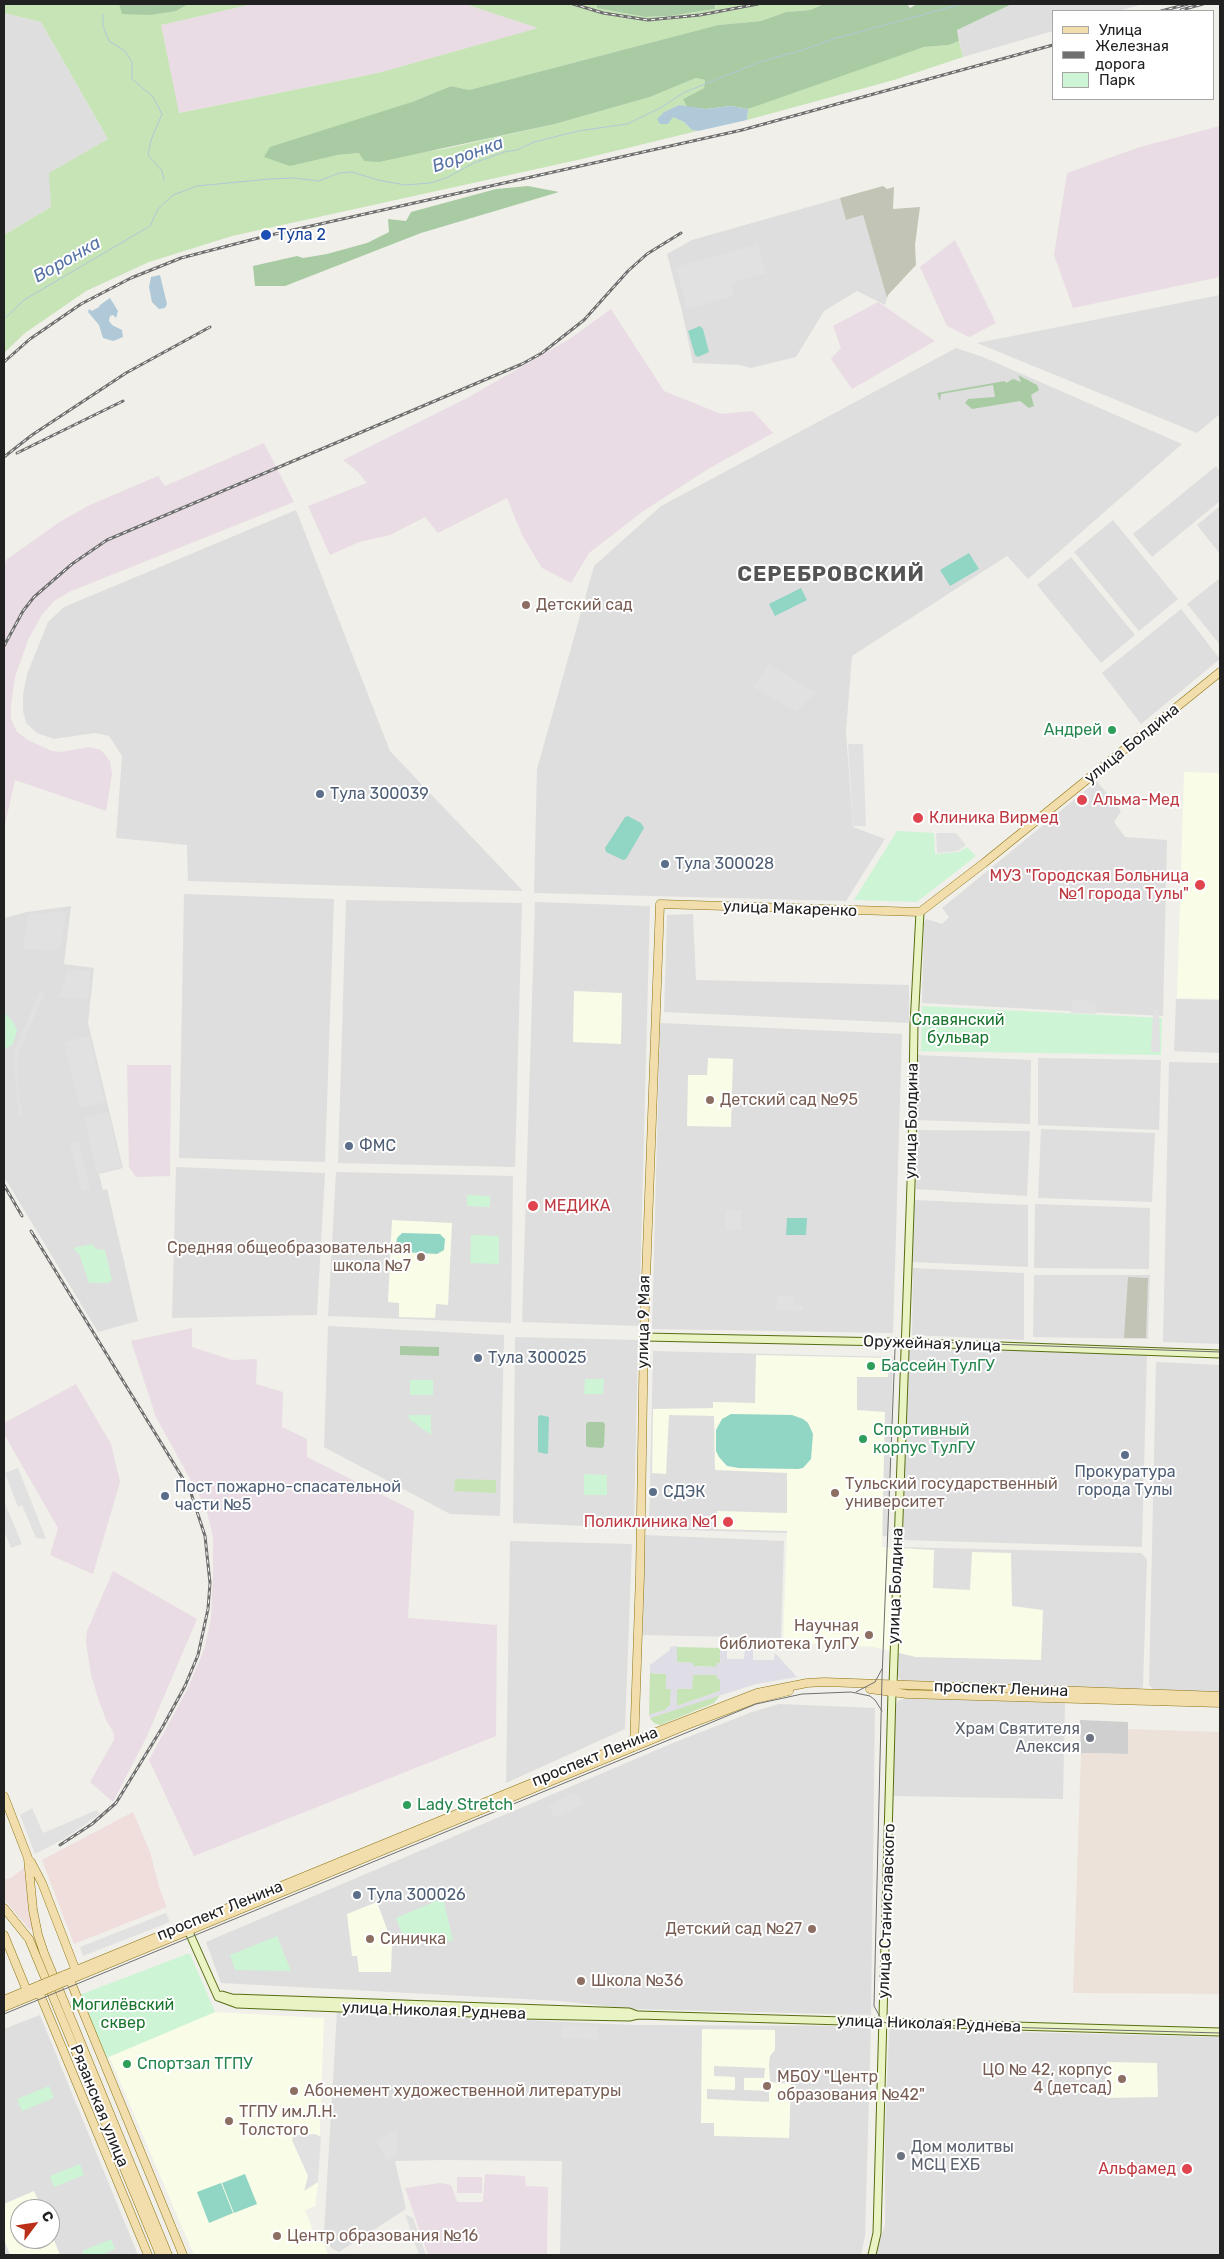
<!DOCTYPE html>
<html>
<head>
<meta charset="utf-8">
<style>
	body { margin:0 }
	#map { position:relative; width:1224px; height:2259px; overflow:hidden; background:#f0efe9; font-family:Rubik,sans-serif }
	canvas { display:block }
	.frame { position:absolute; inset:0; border:5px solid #212121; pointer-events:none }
	.legend { position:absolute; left:1052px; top:10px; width:162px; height:90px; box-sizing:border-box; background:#fff; border:1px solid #a6a6a6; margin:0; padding:6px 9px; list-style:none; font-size:15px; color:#212121 }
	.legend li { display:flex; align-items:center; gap:10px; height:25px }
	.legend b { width:25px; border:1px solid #a6a6a6 }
	.north { position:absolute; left:10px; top:2199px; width:50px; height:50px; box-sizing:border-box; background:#fff; border:1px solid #a6a6a6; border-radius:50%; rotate:59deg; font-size:14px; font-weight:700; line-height:20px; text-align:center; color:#212121 }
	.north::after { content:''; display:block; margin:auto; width:18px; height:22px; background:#ba2f18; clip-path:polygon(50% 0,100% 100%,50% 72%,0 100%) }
</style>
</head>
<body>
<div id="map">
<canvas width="1224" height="2259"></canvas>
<div class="frame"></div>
<ul class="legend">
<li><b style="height:6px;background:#f2dead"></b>Улица</li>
<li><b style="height:6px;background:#6f6f6f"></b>Железная дорога</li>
<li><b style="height:14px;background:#ccf4d5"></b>Парк</li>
</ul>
<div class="north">С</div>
</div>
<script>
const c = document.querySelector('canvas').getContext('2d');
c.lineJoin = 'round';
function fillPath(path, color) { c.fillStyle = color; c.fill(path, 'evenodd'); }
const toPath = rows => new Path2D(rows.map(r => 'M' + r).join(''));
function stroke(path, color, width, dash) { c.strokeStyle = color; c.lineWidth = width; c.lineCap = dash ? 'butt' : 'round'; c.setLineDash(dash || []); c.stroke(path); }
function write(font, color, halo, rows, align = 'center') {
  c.font = font + ' Rubik,sans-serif'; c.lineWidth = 4; c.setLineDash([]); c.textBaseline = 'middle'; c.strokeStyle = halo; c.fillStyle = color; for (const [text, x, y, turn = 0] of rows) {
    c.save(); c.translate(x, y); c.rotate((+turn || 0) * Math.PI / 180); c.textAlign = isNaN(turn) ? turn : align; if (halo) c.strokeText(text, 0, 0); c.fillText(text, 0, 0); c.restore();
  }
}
const residential = toPath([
	[1012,4,1143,4,1118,11,1053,11,1053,31,963,57,957,30],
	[4,13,41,22,108,139,50,173,51,207,4,235],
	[840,198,846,220,863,215,887,298,885,305,857,291,824,311,796,357,751,368,740,365,693,363,682,311,667,254,692,240],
	[1220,295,1220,414,1197,433,977,343],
	[956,348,983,357,1182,444,1028,579,1007,556,852,656,846,732,853,827,885,839,846,901,534,893,537,769,594,566,661,506],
	[1216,466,1220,471,1220,501,1152,557,1133,534],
	[1220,506,1220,554,1197,525],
	[296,510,390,751,523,891,188,881,187,845,116,838,122,756,109,736,95,733,54,739,37,733,26,723,23,711,23,695,27,674,48,622,64,607],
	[1113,520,1178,599,1139,631,1074,552],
	[1071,557,1135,635,1101,663,1037,585],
	[1220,578,1220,645,1187,604],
	[1181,609,1220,659,1141,724,1102,673],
	[1097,781,1121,811,1114,822,1125,837,1167,840,1163,1016,922,1003,924,923,926,919,942,924,949,917,942,908],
	[184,894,334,899,325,1162,179,1158],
	[346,900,522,903,515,1167,338,1163],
	[535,902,650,906,639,1326,522,1322],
	[71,906,64,964,94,968,88,1023,123,1168,99,1174,103,1190,107,1189,138,1321,98,1332,4,1177,4,918,27,912],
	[693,914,696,980,909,985,909,1023,664,1012,667,915],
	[1176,999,1220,1000,1220,1053,1174,1051],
	[660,1023,902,1034,893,1333,652,1329],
	[917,1055,1031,1060,1030,1124,916,1120],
	[1038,1058,1161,1060,1159,1130,1038,1125],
	[1169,1062,1220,1063,1220,1344,1163,1342],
	[1041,1129,1155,1133,1152,1202,1038,1198],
	[917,1130,1030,1131,1027,1196,916,1189],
	[176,1167,325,1173,317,1315,172,1318],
	[336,1172,513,1176,511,1323,328,1316],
	[914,1200,1028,1205,1028,1267,912,1262],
	[1035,1204,1150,1208,1149,1269,1034,1268],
	[913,1268,1024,1273,1024,1340,912,1335],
	[1034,1275,1150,1275,1148,1339,1033,1337],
	[328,1326,504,1335,500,1516,450,1514,324,1447],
	[515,1337,638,1340,634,1528,513,1523],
	[908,1348,1147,1354,1142,1547,903,1540],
	[653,1351,893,1357,888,1536,649,1529],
	[1156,1362,1220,1365,1220,1692,1154,1690,1149,1685],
	[644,1535,784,1541,781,1638,643,1635],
	[510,1541,632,1544,625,1729,506,1783],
	[900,1547,1141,1553,1147,1559,1143,1687,1138,1690,900,1680,897,1674],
	[905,1698,1065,1703,1063,1799,894,1796,894,1708,898,1701],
	[779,1704,875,1708,871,2015,632,2009,560,2001,221,1983,206,1942,673,1743,752,1712],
	[337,2012,636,2025,871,2026,865,2236,861,2255,560,2255,562,2161,442,2160,395,2161,406,2209,339,2252,331,2248,324,2233],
	[40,2015,138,2255,4,2255,4,2029],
	[20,2209,50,2209,50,2239,20,2239],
	[889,2029,1220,2037,1220,2255,875,2255,885,2225,885,2134]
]);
const commercial = toPath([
	[133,1812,150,1852,160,1890,167,1907,74,1944,42,1860],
	[26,1866,33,1929,29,1929,4,1899,4,1880,11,1878]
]);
const industrial = toPath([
	[253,4,465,4,539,28,378,73,178,113,161,25],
	[1220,126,1220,277,1073,308,1054,255,1067,173,1140,147],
	[955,240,996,323,969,337,947,326,920,267],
	[878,302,935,341,852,389,831,359,841,348,833,326],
	[611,309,664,391,721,414,753,411,773,433,708,469,642,512,589,553,571,583,542,568,522,535,507,498,438,533,425,517,390,535,359,542,330,555,308,506,367,483,357,471,343,460,469,397,568,340],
	[264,443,294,502,69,592,54,601,42,615,28,640,15,677,11,705,11,719,17,732,28,740,52,751,61,752,89,747,101,750,110,761,112,774,106,811,15,780,4,829,4,570,6,560,61,521,90,505,158,476,165,486],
	[127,1065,171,1065,170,1176,136,1177,129,1167],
	[192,1328,192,1347,232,1360,257,1359,256,1384,283,1392,282,1427,307,1439,307,1457,414,1511,408,1618,497,1625,496,1736,194,1856,149,1760,187,1690,204,1650,211,1618,213,1576,213,1537,206,1508,156,1417,131,1341],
	[76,1384,111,1444,120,1482,93,1574,50,1555,58,1528,4,1434,4,1423],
	[113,1571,197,1619,147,1736,113,1802,90,1782,114,1740,114,1733,107,1722,99,1701,91,1675,86,1642,87,1631],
	[485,2174,525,2176,526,2186,548,2187,547,2255,428,2255,405,2188,440,2183,451,2185,457,2202,483,2202],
	[457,2177,482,2177,482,2193,457,2193]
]);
const education = toPath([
	[1184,772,1220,773,1220,999,1177,998],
	[574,991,622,993,621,1044,573,1042],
	[708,1058,733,1059,731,1127,687,1126,688,1075,707,1075],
	[392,1220,452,1223,448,1305,436,1304,435,1318,399,1317,399,1303,388,1302],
	[756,1355,889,1358,888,1377,857,1377,857,1410,885,1412,882,1547,934,1550,933,1588,970,1590,972,1552,1011,1553,1012,1606,1043,1610,1041,1660,916,1657,873,1647,783,1642,787,1531,716,1529,717,1511,787,1513,787,1473,715,1470,714,1416,669,1415,666,1474,652,1473,653,1409,713,1408,713,1402,755,1403],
	[377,1902,392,1943,391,1972,359,1972,357,1956,352,1956,347,1914],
	[215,2012,324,2018,318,2186,315,2206,305,2210,317,2241,323,2240,328,2255,194,2255,109,2056],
	[702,2029,775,2030,775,2050,770,2056,769,2064,770,2082,791,2084,789,2138,714,2136,714,2123,701,2123],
	[714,2066,765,2068,764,2078,744,2078,744,2090,769,2091,769,2102,707,2099,707,2089,734,2090,735,2088,735,2077,714,2076],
	[1107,2062,1157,2063,1158,2097,1106,2098],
	[34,2191,42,2209,20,2209,20,2239,50,2239,50,2230,60,2255,10,2255,4,2239,4,2204]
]);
const religious = toPath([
	[1080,1720,1128,1722,1128,1754,1081,1753]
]);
const military = toPath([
	[1128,1729,1220,1732,1220,1994,1073,1993,1081,1753,1128,1754]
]);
const construction = toPath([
	[883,186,887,189,894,187,893,209,920,207,915,245,916,265,888,295,887,298,863,215,846,220,840,198],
	[1128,1277,1148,1278,1146,1338,1124,1338]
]);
const grass = toPath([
	[4,4,253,4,161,25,179,113,378,73,538,28,465,4,597,4,598,8,645,17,670,16,715,9,716,4,824,4,810,10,786,12,761,21,718,25,469,90,451,86,412,102,337,155,360,153,364,161,444,149,555,124,650,97,696,78,705,80,704,88,683,99,687,107,679,105,664,112,684,122,692,130,697,131,582,159,232,236,149,262,86,291,25,333,4,353,4,235,51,207,49,173,108,139,41,22,4,13],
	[959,41,963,57,894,80,747,120,748,109,831,78,924,47,949,45],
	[455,1479,496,1480,496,1493,454,1491],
	[677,1647,720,1648,720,1663,717,1667,693,1666,692,1663,677,1662],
	[650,1673,666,1674,671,1689,670,1705,665,1710,649,1715],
	[692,1675,717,1675,720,1679,720,1691,677,1706,677,1689,692,1689],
	[721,1694,714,1703,660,1725,654,1723,650,1718]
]);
const forest = toPath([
	[119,4,188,4,176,11,150,15,122,14],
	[597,4,678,5,715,4,715,9,670,16,645,17,597,8],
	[824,4,907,4,910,8,917,4,1012,4,957,30,959,41,949,45,924,47,748,109,731,106,706,109,687,107,683,99,704,88,705,80,696,78,650,97,555,124,379,162,364,161,359,153,337,155,290,166,264,157,270,147,412,102,451,86,469,90,718,25,761,21,786,12,810,10],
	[528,186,559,192,421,233,285,286,255,286,253,266,297,256,303,258,327,254,367,243,389,232,388,219,406,221,411,212,496,189],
	[1018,375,1037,385,1039,390,1031,395,1034,406,1029,408,1020,401,972,409,965,403,968,399,995,397,993,385,941,394,940,401,937,393,1005,381,1006,383,1013,379,1021,382],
	[400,1346,439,1347,439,1356,400,1355],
	[588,1422,603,1422,605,1424,604,1446,602,1448,587,1447,586,1445,586,1424]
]);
const park = toPath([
	[897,831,934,833,935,854,959,852,967,847,976,856,917,902,854,900],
	[922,1006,1162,1018,1161,1055,917,1051,921,1050],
	[4,1013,12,1020,17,1030,13,1044,4,1050],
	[467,1195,490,1196,490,1207,467,1206],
	[471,1235,499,1236,499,1264,470,1263],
	[92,1244,96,1249,105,1250,112,1280,108,1283,89,1283,79,1254,73,1248],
	[585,1379,604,1379,603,1394,584,1394],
	[410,1380,433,1380,433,1395,410,1395],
	[409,1415,431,1415,431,1435,409,1419],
	[584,1474,607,1475,607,1495,584,1495],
	[443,1898,453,1941,404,1940,396,1918],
	[277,1936,291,1971,235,1970,230,1955],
	[187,1954,190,1954,215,2012,104,2059,77,1996],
	[49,2086,54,2098,22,2111,17,2099],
	[80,2164,84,2175,54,2187,50,2176],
	[111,2239,115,2249,100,2255,84,2255,82,2251]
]);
const pitch = toPath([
	[700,326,703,329,709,352,698,357,695,355,688,331],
	[969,553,979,569,950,586,940,570],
	[801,588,807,600,775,616,769,604],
	[628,816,641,823,644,828,626,859,623,860,606,852,605,848,625,817],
	[787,1218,807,1218,806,1235,786,1235],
	[402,1233,440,1234,445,1239,444,1250,437,1254,403,1252,397,1249,396,1245,397,1238],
	[731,1414,792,1415,803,1419,808,1423,813,1434,811,1459,803,1468,798,1469,739,1468,727,1466,719,1457,716,1451,716,1430,722,1419],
	[540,1415,549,1417,548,1453,546,1454,538,1452,538,1417],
	[245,2174,257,2204,234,2213,222,2183],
	[221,2183,233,2213,209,2223,197,2192]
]);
const parking = toPath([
	[758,244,766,273,731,283,734,296,687,309,676,267],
	[769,664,816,693,796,712,753,687],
	[848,744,863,744,866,826,853,826],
	[936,833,956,833,966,845,958,851,937,853],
	[66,911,60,950,23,949,28,915],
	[68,970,90,971,89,999,58,998],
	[40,991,45,993,18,1054,19,1098,23,1115,19,1116,13,1053],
	[1072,1000,1094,1001,1097,1007,1096,1014,1071,1013],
	[1153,1010,1159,1010,1160,1052,1151,1052],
	[89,1036,105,1102,80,1108,64,1042],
	[108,1112,121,1167,97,1173,84,1118],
	[78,1141,90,1189,82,1191,70,1143],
	[725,1210,741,1210,741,1230,725,1230],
	[777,1295,794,1296,794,1305,803,1306,803,1311,776,1310],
	[18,1468,46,1539,36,1538,22,1505,18,1507,5,1473],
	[4,1501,22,1544,11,1548,4,1531],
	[575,1793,583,1804,555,1818,549,1805],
	[32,1808,43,1833,97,1810,100,1814,64,1839,35,1854,20,1815],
	[166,1913,170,1922,83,1956,80,1947],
	[563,2025,597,2026,597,2039,562,2038],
	[397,2129,397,2156,387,2161,376,2141],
	[315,2134,321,2137,318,2182,304,2191,308,2176,292,2140,293,2135],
	[405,2214,413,2218,426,2255,419,2255]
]);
const plaza = toPath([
	[677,1646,677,1662,693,1663,693,1666,716,1667,717,1663,720,1663,720,1648,727,1648,727,1659,744,1659,745,1649,753,1649,753,1660,774,1660,775,1653,797,1677,756,1684,650,1718,649,1715,665,1710,670,1705,671,1689,666,1689,666,1674,650,1673,650,1665,670,1650,670,1647],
	[693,1675,717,1675,717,1679,720,1679,720,1691,677,1706,677,1689,692,1689]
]);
const water = toPath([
	[679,105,706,109,731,106,748,109,747,120,698,131,692,130,684,122,673,117,668,124,660,124,657,119,664,112],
	[160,275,167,304,165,308,159,309,152,302,149,287,151,277],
	[110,298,118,311,116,318,113,315,110,316,109,321,112,325,122,330,123,337,113,341,103,338,99,325,88,312,89,309,92,311,99,307,100,305]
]);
const stream = toPath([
	[103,14,103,26,109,41,125,51,132,62,132,79,153,97,162,114,151,140,148,155,162,171,164,180],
	[4,319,24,300,150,226,158,209,173,195,197,186,269,179,295,178,319,181,339,173,352,172,378,180,405,185,430,183,446,178,474,163,504,152,517,150,534,142,578,131,627,124,660,108,685,92,760,62,806,49,833,39,962,4]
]);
const secondary = toPath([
	[644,1337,890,1342,1220,1354],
	[893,1685,912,1156,914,1025,920,912],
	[188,1930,218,1997,237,2004,523,2015,629,2017,638,2015,1220,2032],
	[218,1997,222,1995,232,1998,629,2012,637,2015],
	[872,2255,877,2233,892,1692]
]);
const primary = toPath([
	[870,1689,907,1694,1220,1703],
	[634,1747,640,1575,644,1331,660,904,920,912,984,863,1220,672],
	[4,1796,28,1858,33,1910,38,1935,44,1953,168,2255],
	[31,1862,42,1883,76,1971],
	[4,1908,29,1939,160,2255],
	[4,1935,27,1991],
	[62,1976,654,1733,757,1693,807,1683,824,1682,1220,1696],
	[70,1980,183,2255],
	[64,1982,687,1725,756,1699,789,1691],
	[39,1992,148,2255],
	[4,2000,40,1985],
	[4,2007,43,1991]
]);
const tram = toPath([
	[1220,1352,905,1341,895,1349,882,1678,874,2006,883,2022,890,2024,1220,2033],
	[856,1692,875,1682,882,1669],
	[4,2014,756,1704,802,1694,851,1692,870,1696,875,1700,882,1711]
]);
const rail = toPath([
	[573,4,603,13,648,20,700,15,758,4],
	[1181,10,1203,4],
	[1161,11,1188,4],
	[4,362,30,339,81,304,131,278,181,258,266,236,742,130,1053,45],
	[17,453,123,401],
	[4,457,32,435,126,373,210,327],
	[4,646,23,611,34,597,72,564,107,540,522,364,542,353,584,320,628,271,647,254,681,233],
	[4,1185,22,1216],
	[31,1231,190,1490,205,1536,210,1583,208,1609,198,1655,185,1686,162,1728,116,1803,92,1824,60,1845]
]);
const primaryBridge = toPath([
	[40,1985,62,1976],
	[43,1991,64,1982]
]);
const markers = [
	[266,235,6,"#1a4fb4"],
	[526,605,5,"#8d6e63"],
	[1112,730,5,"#2e9e5b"],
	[320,794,5,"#5c6f8a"],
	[1082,800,6,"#e0444e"],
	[918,818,6,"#e0444e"],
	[665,864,5,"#5c6f8a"],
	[1200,885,6,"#e0444e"],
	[710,1100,5,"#8d6e63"],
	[349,1146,5,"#5c6f8a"],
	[533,1206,6,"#e0444e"],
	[421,1257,5,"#8d6e63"],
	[478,1358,5,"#5c6f8a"],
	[871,1366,5,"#2e9e5b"],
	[863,1439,5,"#2e9e5b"],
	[1125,1455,5,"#5c6f8a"],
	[653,1492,5,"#5c6f8a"],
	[835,1493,5,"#8d6e63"],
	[165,1496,5,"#5c6f8a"],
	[728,1522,6,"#e0444e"],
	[869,1635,5,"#8d6e63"],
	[1090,1738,5,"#6b7280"],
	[407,1805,5,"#2e9e5b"],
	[357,1895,5,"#5c6f8a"],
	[812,1929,5,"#8d6e63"],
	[370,1939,5,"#8d6e63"],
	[581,1981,5,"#8d6e63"],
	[127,2064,5,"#2e9e5b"],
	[1122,2079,5,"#8d6e63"],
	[767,2086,5,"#8d6e63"],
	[294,2091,5,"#8d6e63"],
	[229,2121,5,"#8d6e63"],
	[901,2156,5,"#6b7280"],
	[1187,2169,6,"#e0444e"],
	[277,2236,5,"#8d6e63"]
];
const transitNames = [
	["Тула 2",277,235]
];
const educationNames = [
	["Детский сад",536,605],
	["Детский сад №95",720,1100],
	["Средняя общеобразовательная",411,1248,"right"],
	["школа №7",411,1266,"right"],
	["Тульский государственный",845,1484],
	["университет",845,1502],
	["Научная",859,1626,"right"],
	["библиотека ТулГУ",859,1644,"right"],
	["Детский сад №27",802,1929,"right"],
	["Синичка",380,1939],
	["Школа №36",591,1981],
	["ЦО № 42, корпус",1112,2070,"right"],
	["4 (детсад)",1112,2088,"right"],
	["МБОУ \"Центр",777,2077],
	["образования №42\"",777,2095],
	["Абонемент художественной литературы",304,2091],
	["ТГПУ им.Л.Н.",239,2112],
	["Толстого",239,2130],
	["Центр образования №16",287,2236]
];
const leisureNames = [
	["Андрей",1102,730,"right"],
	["Бассейн ТулГУ",881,1366],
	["Спортивный",873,1430],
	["корпус ТулГУ",873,1448],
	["Lady Stretch",417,1805],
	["Спортзал ТГПУ",137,2064]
];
const streetNames = [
	["улица Болдина",1132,744,-39],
	["улица Макаренко",790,909,2],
	["улица Болдина",912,1121,-89],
	["улица 9 Мая",644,1322,-89],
	["Оружейная улица",932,1344,2],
	["улица Болдина",896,1586,-88],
	["проспект Ленина",1001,1689,2],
	["проспект Ленина",595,1757,-22],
	["проспект Ленина",220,1911,-22],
	["улица Станиславского",887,1911,-88],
	["улица Николая Руднева",434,2011,2],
	["улица Николая Руднева",929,2024,2],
	["Рязанская улица",99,2106,68]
];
const serviceNames = [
	["Тула 300039",330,794],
	["Тула 300028",675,864],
	["ФМС",359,1146],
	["Тула 300025",488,1358],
	["Прокуратура",1125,1472,"center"],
	["города Тулы",1125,1490,"center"],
	["Пост пожарно-спасательной",175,1487],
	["части №5",175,1505],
	["СДЭК",663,1492],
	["Тула 300026",367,1895]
];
const healthNames = [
	["Альма-Мед",1093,800],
	["Клиника Вирмед",929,818],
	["МУЗ \"Городская Больница",1189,876,"right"],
	["№1 города Тулы\"",1189,894,"right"],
	["МЕДИКА",544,1206],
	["Поликлиника №1",717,1522,"right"],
	["Альфамед",1176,2169,"right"]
];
const parkNames = [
	["Славянский",958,1020],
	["бульвар",958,1038],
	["Могилёвский",123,2005],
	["сквер",123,2023]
];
const worshipNames = [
	["Храм Святителя",1080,1729],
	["Алексия",1080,1747],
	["Дом молитвы",911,2147,"left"],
	["МСЦ ЕХБ",911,2165,"left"]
];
const waterNames = [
	["Воронка",468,155,-20],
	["Воронка",67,260,-30]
];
const districtNames = [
	["СЕРЕБРОВСКИЙ",831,575]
];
fillPath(residential, '#dfdede');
fillPath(commercial, '#efdedb');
fillPath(industrial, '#e9dce4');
fillPath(education, '#f9fce7');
fillPath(religious, '#cfcfcf');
fillPath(military, '#ece2da');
fillPath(construction, '#c2c4b5');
fillPath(grass, '#c6e4b6');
fillPath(forest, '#a9cba3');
fillPath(park, '#ccf4d5');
fillPath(pitch, '#91d5c5');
fillPath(parking, '#e1e1e1');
fillPath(plaza, '#dfdde6');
fillPath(water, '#afc9d8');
stroke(stream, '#afc9d8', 1);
stroke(secondary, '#576e13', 9);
stroke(primary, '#8c7512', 9);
stroke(secondary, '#eaf3c4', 7);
stroke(primary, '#f2dead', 8);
stroke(tram, '#6f6f6f', 1);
stroke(rail, '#6f6f6f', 3);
stroke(rail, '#fff', 1, [4]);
stroke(primaryBridge, '#8c7512', 9, []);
stroke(primaryBridge, '#f2dead', 8);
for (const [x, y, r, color] of markers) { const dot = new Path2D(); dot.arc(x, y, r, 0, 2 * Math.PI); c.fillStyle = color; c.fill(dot); stroke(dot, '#fff', 2); }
write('16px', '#164399', '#fff', transitNames, 'left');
write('16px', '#785e54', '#fff', educationNames, 'left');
write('16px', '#27864d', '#fff', leisureNames, 'left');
write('16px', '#212121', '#fff', streetNames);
write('16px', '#4e5e75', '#fff', serviceNames, 'left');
write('16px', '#be3a42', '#fff', healthNames, 'left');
write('16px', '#1a752e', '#fff', parkNames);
write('16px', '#5b616d', '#fff', worshipNames, 'right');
write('italic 18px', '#5874a6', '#fff', waterNames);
c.letterSpacing = '1px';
write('bold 21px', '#545454', '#fff', districtNames);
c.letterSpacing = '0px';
</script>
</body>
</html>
